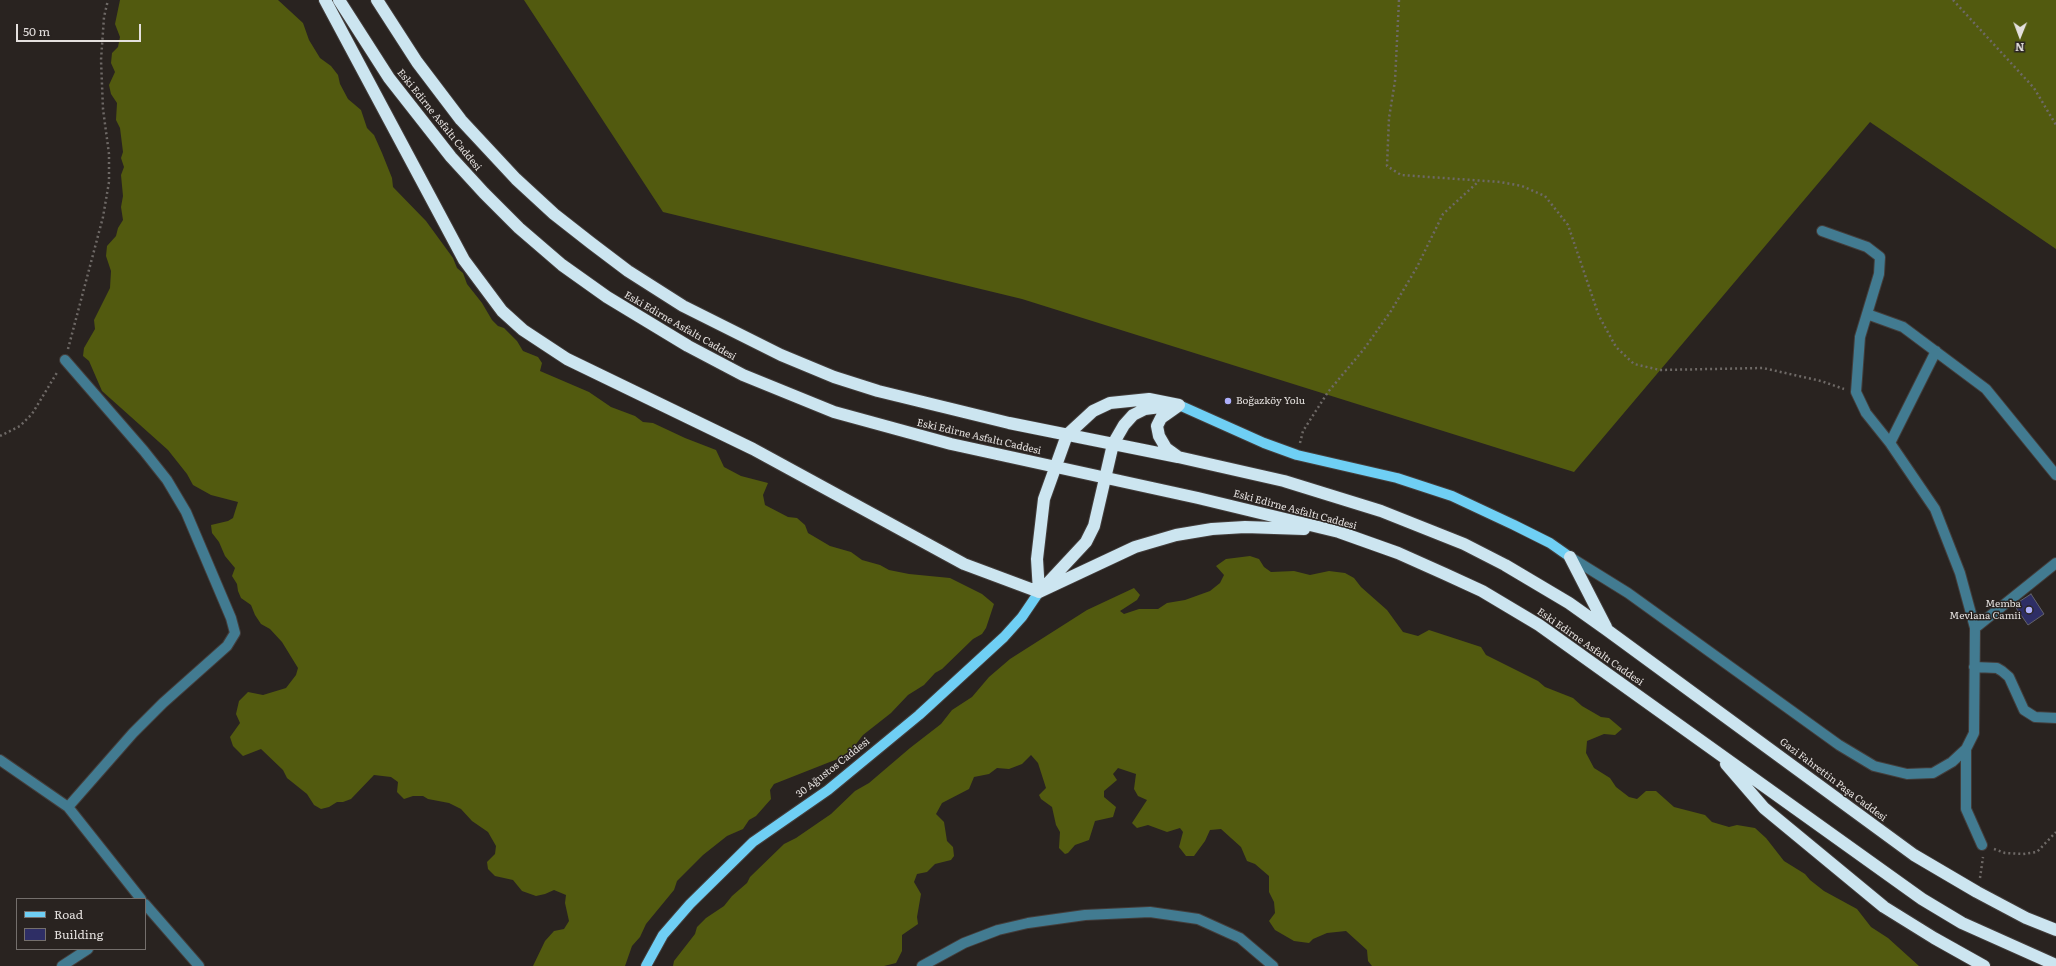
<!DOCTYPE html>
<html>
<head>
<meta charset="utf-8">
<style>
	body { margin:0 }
	#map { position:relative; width:2056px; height:966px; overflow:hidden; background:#292320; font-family:Literata,serif }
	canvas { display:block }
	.legend { position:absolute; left:16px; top:898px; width:130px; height:52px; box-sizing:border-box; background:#292320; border:1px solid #746f6c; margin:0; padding:5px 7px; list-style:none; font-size:12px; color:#e4e0de }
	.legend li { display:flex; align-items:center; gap:8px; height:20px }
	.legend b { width:20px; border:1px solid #746f6c }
	.north { position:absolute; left:2000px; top:16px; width:40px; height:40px; -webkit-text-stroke:3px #292320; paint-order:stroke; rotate:181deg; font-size:11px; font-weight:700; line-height:16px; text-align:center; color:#e4e0de }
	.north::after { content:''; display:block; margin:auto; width:14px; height:18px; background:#e4e0de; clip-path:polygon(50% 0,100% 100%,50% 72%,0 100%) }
	.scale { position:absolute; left:16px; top:24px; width:125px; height:18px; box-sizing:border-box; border:2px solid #e4e0de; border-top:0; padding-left:5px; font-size:12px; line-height:14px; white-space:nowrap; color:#e4e0de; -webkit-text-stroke:3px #292320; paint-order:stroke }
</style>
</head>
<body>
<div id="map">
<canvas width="2056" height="966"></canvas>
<ul class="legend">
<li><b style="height:5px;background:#6fcff4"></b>Road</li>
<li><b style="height:11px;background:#2e2e65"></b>Building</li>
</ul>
<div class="north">N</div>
<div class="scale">50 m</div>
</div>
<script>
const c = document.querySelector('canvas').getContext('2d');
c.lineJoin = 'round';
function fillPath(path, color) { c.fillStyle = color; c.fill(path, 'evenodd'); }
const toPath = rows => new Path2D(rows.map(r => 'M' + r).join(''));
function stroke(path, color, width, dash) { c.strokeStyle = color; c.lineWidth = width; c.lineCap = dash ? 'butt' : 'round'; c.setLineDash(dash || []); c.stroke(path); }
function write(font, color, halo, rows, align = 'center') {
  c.font = font + ' Literata,serif'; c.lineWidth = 3; c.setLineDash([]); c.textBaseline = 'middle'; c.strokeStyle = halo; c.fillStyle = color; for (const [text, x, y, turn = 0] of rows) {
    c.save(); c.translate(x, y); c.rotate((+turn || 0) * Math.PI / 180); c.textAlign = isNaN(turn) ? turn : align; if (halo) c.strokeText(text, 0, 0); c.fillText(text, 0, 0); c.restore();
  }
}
const forest = toPath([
	[120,0,278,0,303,23,309,40,320,58,331,66,338,75,340,84,348,99,361,110,367,128,374,135,382,153,392,178,393,187,426,221,453,258,457,268,463,273,467,284,482,303,492,320,498,326,504,328,517,341,523,351,538,357,542,363,540,371,589,392,611,407,635,416,643,422,653,423,685,438,716,450,724,467,741,476,768,483,763,495,765,505,788,517,797,518,805,525,808,533,830,546,851,552,862,560,880,565,889,570,909,574,950,578,982,594,994,604,986,628,982,634,973,639,942,669,935,673,924,685,908,695,891,713,863,735,853,748,840,758,774,784,770,790,771,799,756,816,749,820,743,829,727,836,703,855,677,881,674,890,646,924,640,937,632,946,625,966,533,966,545,941,554,931,564,929,569,921,565,903,566,895,554,890,545,894,536,896,522,891,513,880,495,876,488,869,487,862,495,854,496,846,488,832,472,821,461,809,449,803,428,799,423,796,413,796,404,799,397,792,398,782,391,777,374,775,351,799,343,802,337,802,329,807,321,809,314,805,307,794,287,778,283,770,261,749,243,756,233,746,230,737,240,723,236,714,239,701,248,692,263,695,286,688,296,675,298,668,282,642,270,629,261,624,255,615,251,605,241,598,238,591,237,584,232,576,235,568,225,556,219,542,212,533,211,525,228,521,233,518,238,502,211,495,193,485,187,474,168,450,102,391,89,361,83,356,84,348,95,329,94,320,110,288,111,271,106,256,107,246,116,236,118,228,123,220,121,207,123,196,121,175,124,167,121,158,123,152,120,128,116,120,117,103,111,94,109,85,115,72,111,63,112,53,118,47,120,37,115,24],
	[524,0,2056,0,2056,249,1870,122,1574,472,1022,299,663,212],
	[1250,556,1259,559,1264,567,1271,572,1294,571,1310,575,1329,571,1345,573,1354,578,1361,587,1387,610,1403,632,1418,636,1429,630,1481,647,1486,655,1538,681,1545,687,1573,698,1582,706,1601,717,1609,718,1622,729,1615,735,1604,734,1587,741,1586,753,1594,768,1610,778,1616,787,1629,797,1637,799,1646,791,1656,791,1674,807,1705,815,1712,822,1729,827,1737,825,1755,828,1766,838,1784,861,1805,874,1810,880,1824,891,1857,909,1871,927,1888,938,1919,966,1372,966,1368,961,1367,950,1346,931,1327,933,1313,939,1309,943,1294,941,1275,930,1269,921,1275,913,1274,902,1269,892,1269,876,1255,864,1247,861,1241,847,1221,829,1210,830,1205,841,1194,856,1186,856,1179,847,1183,832,1180,828,1167,832,1148,825,1137,828,1132,823,1147,800,1138,796,1134,789,1136,774,1118,768,1113,774,1117,780,1104,791,1104,797,1116,807,1113,817,1095,821,1089,840,1075,845,1068,853,1065,854,1059,848,1060,832,1056,825,1052,807,1041,799,1039,795,1046,788,1038,763,1031,755,1022,764,1009,769,997,768,989,774,974,777,969,789,942,803,936,814,944,822,947,841,953,847,954,856,951,860,935,864,927,872,917,874,914,882,921,894,917,917,918,924,902,935,902,951,896,963,884,966,673,966,674,961,695,934,697,927,706,918,724,906,732,896,747,883,750,877,784,844,796,838,831,814,855,791,869,783,910,748,941,724,952,710,972,697,989,677,1010,659,1087,610,1134,588,1140,595,1137,600,1120,611,1124,614,1139,609,1158,609,1167,603,1185,600,1210,591,1220,583,1224,575,1216,566,1226,559]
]);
const building = toPath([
	[2031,594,2044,614,2028,625,2014,605,2031,594]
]);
const path = toPath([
	[1399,0,1395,81,1389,118,1387,166,1401,175,1500,182,1522,186,1545,196,1568,225,1599,316,1616,347,1634,364,1660,370,1763,368,1821,381,1844,389],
	[1953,0,2034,88,2056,125],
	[68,349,103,217,109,182,109,154,103,109,101,60,104,17,108,0],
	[0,436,20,426,32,414,58,371],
	[1300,443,1303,431,1328,392,1364,349,1391,311,1417,267,1443,214,1478,182],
	[1994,849,2005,853,2023,854,2037,852,2056,832],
	[1980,878,1983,857]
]);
const minor = toPath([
	[1867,314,1903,327,1986,389,2056,475],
	[65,360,144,451,167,480,186,512,231,618,235,633,227,646,163,703,133,733,68,807],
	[1890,443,1936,351],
	[1570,557,1628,593,1839,745,1874,766,1907,774,1933,773,1952,762,1966,749,1974,733,1975,628,1960,573,1935,509,1890,443,1866,413,1856,392,1860,337,1879,274,1880,257,1867,247,1822,231],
	[1975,628,2056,563],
	[1974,667,1997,668,2002,671,2009,677,2024,710,2035,717,2056,718],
	[1966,749,1966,809,1982,845],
	[0,760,68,807,141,899],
	[145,904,199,966],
	[62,966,88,949],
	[922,966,964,943,998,930,1028,923,1085,915,1150,912,1198,919,1240,938,1273,966]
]);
const major = toPath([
	[1179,405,1264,443,1297,455,1397,478,1452,496,1514,525,1550,543,1570,557],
	[646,966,663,935,690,904,753,842,828,790,919,715,1004,637,1022,617,1039,592]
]);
const highway = toPath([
	[325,0,464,260,502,311,523,330,567,359,753,449,964,564,1039,592,1135,547,1176,535,1212,529,1245,527,1304,529],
	[339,0,389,78,451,157,484,193,519,228,562,265,607,297,688,346,743,375,834,412,951,444,1198,498,1339,532,1398,553,1445,574,1482,591,1539,625,1922,899,1962,923,2056,965],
	[377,0,417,62,461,120,516,179,554,214,591,243,628,271,683,306,781,355,834,377,878,391,1009,423,1178,457,1284,481,1381,511,1464,544,1505,565,1569,603,1607,630,1914,855,1977,892,2026,918,2056,930],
	[1177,456,1166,448,1159,436,1157,426,1161,418,1178,406],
	[1570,557,1606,627],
	[1045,586,1086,542,1094,526,1113,444,1124,425,1133,415,1145,409,1168,406],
	[1039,592,1037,559,1044,499,1067,435,1093,411,1110,403,1149,399,1179,405],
	[1726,764,1764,808,1884,907,1934,938,1984,966]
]);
const markers = [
	[1228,401,4,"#adaffb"],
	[2029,610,4,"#adaffb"]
];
const streetNames = [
	["Eski Edirne Asfaltı Caddesi",439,120,51],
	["Eski Edirne Asfaltı Caddesi",680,326,30],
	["Eski Edirne Asfaltı Caddesi",979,437,13],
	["Eski Edirne Asfaltı Caddesi",1295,510,15],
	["Eski Edirne Asfaltı Caddesi",1590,647,35],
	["30 Ağustos Caddesi",833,768,-38],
	["Gazi Fahrettin Paşa Caddesi",1833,780,37]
];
const poiNames = [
	["Boğazköy Yolu",1236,401],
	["Memba",2021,604,"right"],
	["Mevlana Camii",2021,616,"right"]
];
fillPath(forest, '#525a0f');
fillPath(building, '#2e2e65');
stroke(building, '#63636a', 1);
stroke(minor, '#433d3b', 12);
stroke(major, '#433d3b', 12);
stroke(highway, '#433d3b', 14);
stroke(path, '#6e6966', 2.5, [2, 3]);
stroke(minor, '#427b91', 10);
stroke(major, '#6fcff4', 10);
stroke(highway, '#cce5f0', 12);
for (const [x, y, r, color] of markers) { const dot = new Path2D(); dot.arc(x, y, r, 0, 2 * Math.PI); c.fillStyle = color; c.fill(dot); stroke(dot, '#292320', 1.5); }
write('10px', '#e4e0de', '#292320', streetNames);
write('10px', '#e4e0de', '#292320', poiNames, 'left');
</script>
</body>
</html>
